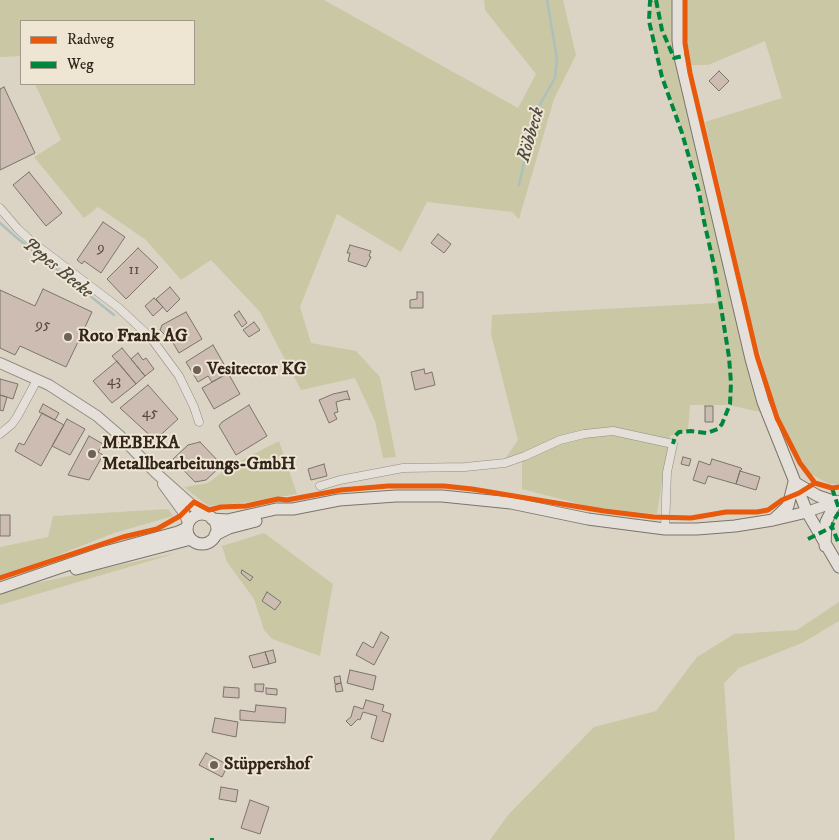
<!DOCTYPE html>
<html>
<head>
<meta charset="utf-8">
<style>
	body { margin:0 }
	#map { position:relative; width:839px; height:840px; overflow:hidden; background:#dbd4c5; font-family:"IM FELL DW Pica",serif }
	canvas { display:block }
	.legend { position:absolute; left:20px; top:20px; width:175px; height:65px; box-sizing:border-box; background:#eee5d3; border:1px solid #a39889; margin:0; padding:6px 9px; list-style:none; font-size:15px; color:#32241b }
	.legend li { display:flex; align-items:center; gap:10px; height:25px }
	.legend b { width:25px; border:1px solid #a39889 }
</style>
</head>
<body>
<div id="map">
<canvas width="839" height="840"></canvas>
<ul class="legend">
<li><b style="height:6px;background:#e8590c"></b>Radweg</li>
<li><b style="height:6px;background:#00873e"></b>Weg</li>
</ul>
</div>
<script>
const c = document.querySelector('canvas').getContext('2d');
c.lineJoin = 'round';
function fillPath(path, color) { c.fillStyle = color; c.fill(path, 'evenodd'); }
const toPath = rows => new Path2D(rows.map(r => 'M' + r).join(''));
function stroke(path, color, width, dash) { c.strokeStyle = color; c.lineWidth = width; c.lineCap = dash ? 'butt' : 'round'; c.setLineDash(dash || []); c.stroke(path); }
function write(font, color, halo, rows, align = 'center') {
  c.font = font + ' "IM FELL DW Pica",serif'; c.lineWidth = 4; c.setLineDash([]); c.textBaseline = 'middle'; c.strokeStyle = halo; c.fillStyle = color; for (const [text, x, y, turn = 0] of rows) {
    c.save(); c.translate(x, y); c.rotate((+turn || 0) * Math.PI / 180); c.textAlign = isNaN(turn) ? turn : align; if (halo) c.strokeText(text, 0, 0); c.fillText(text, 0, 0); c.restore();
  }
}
const green = toPath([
	[0,0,324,0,518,108,536,74,485,10,484,0,563,0,576,55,554,99,519,219,512,212,427,202,401,252,337,214,300,307,311,343,356,351,380,377,396,457,383,458,375,421,355,378,301,390,260,312,211,260,181,280,146,240,98,207,84,218,34,157,61,140,35,84,194,84,194,21,21,21,21,56,0,57],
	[651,0,674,0,738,329,760,412,729,405,690,405,688,430,670,436,657,514,595,508,522,489,522,453,505,459,518,440,491,334,492,315,717,303,699,182,652,43],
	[687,0,839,0,839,484,829,484,809,473,791,442,775,409,751,321,705,122,782,98,765,41,708,65,691,65,685,27],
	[279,441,297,494,250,502,208,506,184,487,208,483,232,465],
	[168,509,173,516,114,533,51,558,0,575,0,547,48,537,53,516],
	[264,533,333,584,320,656,272,639,264,630,254,599,227,562,222,546],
	[180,552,0,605,0,594,27,585],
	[839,602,839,621,802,643,739,668,724,683,735,840,490,840,508,815,594,727,656,711,697,657,734,634,797,630]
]);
const stream = toPath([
	[519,185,535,113,555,78,557,59,547,0],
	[0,223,17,238,114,315]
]);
const building = toPath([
	[719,71,729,81,719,91,709,81,719,71],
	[4,87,35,153,0,170,0,89,4,87],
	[29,172,62,213,46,226,13,185,29,172],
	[103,222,125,237,101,273,84,261,82,264,77,260,103,222],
	[438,234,451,244,444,253,431,243,438,234],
	[350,245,371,251,369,256,371,257,366,267,348,261,350,253,347,253,350,245],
	[138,248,158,267,126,299,107,279,138,248],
	[170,287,180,299,167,312,156,299,170,287],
	[43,289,92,312,79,340,81,341,80,343,78,342,66,367,20,346,15,355,0,348,0,290,35,306,43,289],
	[417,292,423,292,423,308,410,308,410,300,417,299,417,292],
	[154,298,163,307,153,316,145,306,154,298],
	[239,311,247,323,242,327,234,315,239,311],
	[186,312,202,339,179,353,169,336,167,337,160,330,162,325,186,312],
	[254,322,260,330,249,337,243,330,254,322],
	[213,345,225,366,220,370,223,376,212,382,208,376,198,382,186,362,213,345],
	[122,348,145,376,136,384,112,356,122,348],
	[138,353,143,360,146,358,154,369,145,376,131,359,138,353],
	[117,361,136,384,112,403,93,381,117,361],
	[424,369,425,374,432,372,435,385,415,390,411,372,424,369],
	[228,373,240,394,214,409,202,388,228,373],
	[0,379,18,384,13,399,0,395,0,379],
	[148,385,178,419,155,440,120,408,148,385],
	[347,391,350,400,347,399,336,402,338,412,334,413,337,419,329,423,319,400,333,394,347,391],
	[0,395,7,397,3,411,0,410,0,395],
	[43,404,59,413,55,420,39,412,43,404],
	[249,405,267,436,236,455,219,426,222,422,249,405],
	[705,406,713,406,713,422,705,422,705,406],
	[42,413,64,425,41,466,15,451,19,443,24,445,42,413],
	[67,419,85,429,70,455,52,446,67,419],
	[89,436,103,444,98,452,103,455,89,480,68,475,89,436],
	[200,442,222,465,206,480,195,482,173,459,188,445,200,442],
	[683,457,691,459,689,466,681,464,683,457],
	[712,459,741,468,742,469,740,471,736,484,708,476,705,484,693,480,699,461,710,465,712,459],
	[324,464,327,476,311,480,308,469,324,464],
	[740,471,760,477,756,490,736,484,740,471],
	[0,515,10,515,10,536,0,536,0,515],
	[242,570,253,577,250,581,241,573,242,570],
	[267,592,281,602,275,610,262,601,267,592],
	[381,632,389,637,374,665,356,655,363,642,373,648,381,632],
	[273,650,276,662,269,664,265,652,273,650],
	[265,652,269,664,253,668,249,656,265,652],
	[350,670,376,676,373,690,347,683,350,670],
	[340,676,341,683,335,684,334,677,340,676],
	[341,683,343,691,336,692,335,685,341,683],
	[255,684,264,684,263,692,255,691,255,684],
	[224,687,239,688,239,698,223,697,224,687],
	[266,688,277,689,277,695,266,694,266,688],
	[366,700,384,705,382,711,391,714,383,742,371,738,377,716,363,712,360,720,358,719,351,726,346,721,351,717,354,706,363,709,366,700],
	[256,705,286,708,285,723,240,720,240,710,255,712,256,705],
	[215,718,238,722,236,737,212,732,215,718],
	[206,753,228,765,222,777,199,765,206,753],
	[221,787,238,790,236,802,219,799,221,787],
	[250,800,269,807,260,834,241,828,250,800]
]);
const minor = toPath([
	[0,208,17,228,31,241,119,308,151,338,179,376,194,407,199,422],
	[0,434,12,424,17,417,37,380],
	[320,486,340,480,403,468,465,467,505,463,525,456,560,440,584,434,613,431,673,444,667,472,665,529]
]);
const tertiary = toPath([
	[0,363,49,385,97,416,119,435,156,473,202,514],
	[163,484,184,513,188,522],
	[807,512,838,501]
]);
const secondary = toPath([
	[678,0,678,40,680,57,751,359,763,402,807,512,839,567],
	[794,482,818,496,836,502,826,522,825,546],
	'187 529a15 15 0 1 1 30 0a15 15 0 1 1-30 0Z',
	[212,519,227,520,276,509,293,509,339,500,396,496,442,496,511,503,588,519,665,529,697,529,735,526,773,520,807,512],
	[773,520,788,506,794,482],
	[215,535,229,528,256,521],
	[76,569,191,539],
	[0,588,105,552,178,532,187,528]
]);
const quiet = toPath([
	[652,0,650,1,649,21,662,77,682,133,699,192,704,221,715,270,729,357,731,383,730,404,722,424,718,429,707,433,691,431,679,432,675,436,673,444],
	[656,0,662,30,674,58,687,55],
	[832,488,839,509],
	[839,512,834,520,832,527,839,544],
	[808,539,832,527],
	[212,840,212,838]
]);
const cycleway = toPath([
	[685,0,685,43,690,73,757,356,777,418,800,463,815,483,832,488,839,487],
	[0,578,123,537,157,529,180,516,194,502,209,510,221,507,246,506,278,499,287,500,341,490,388,486,444,486,472,489,604,511,654,517,691,518,726,512,757,512,768,510,782,500,799,493,815,483]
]);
const markers = [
	[68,337,5,"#6d6256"],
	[197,370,5,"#6d6256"],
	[92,454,5,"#6d6256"],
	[214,765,5,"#6d6256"]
];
const numberNames = [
	["9",101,249],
	["11",134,271],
	["95",43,326],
	["43",114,382],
	["45",150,414]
];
const poiNames = [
	["Roto Frank AG",78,337],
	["Vesitector KG",207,370],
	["MEBEKA",102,444],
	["Metallbearbeitungs-GmbH",102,465],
	["Stüppershof",224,765]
];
const waterNames = [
	["Röbbeck",532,135,-74],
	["Pepes Beeke",57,269,39]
];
fillPath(green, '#cac7a5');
stroke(stream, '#acc0bd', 2.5);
fillPath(building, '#ccbcb1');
stroke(building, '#7a746b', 1);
stroke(minor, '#928c82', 9);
stroke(tertiary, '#928c82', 12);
stroke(secondary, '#7a746b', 13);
stroke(minor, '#e4e0d9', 8);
stroke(tertiary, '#e4e0d9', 10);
stroke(secondary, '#e4e0d9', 11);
stroke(quiet, '#00873e', 4, [8, 4]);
stroke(cycleway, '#e8590c', 5);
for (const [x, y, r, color] of markers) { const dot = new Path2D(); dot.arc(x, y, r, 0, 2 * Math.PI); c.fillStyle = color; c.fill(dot); stroke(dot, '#eee5d3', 2); }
write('15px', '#584a40', null, numberNames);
write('bold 18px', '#32241b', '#eee5d3', poiNames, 'left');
write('italic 19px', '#4c4942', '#eee5d3', waterNames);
</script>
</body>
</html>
